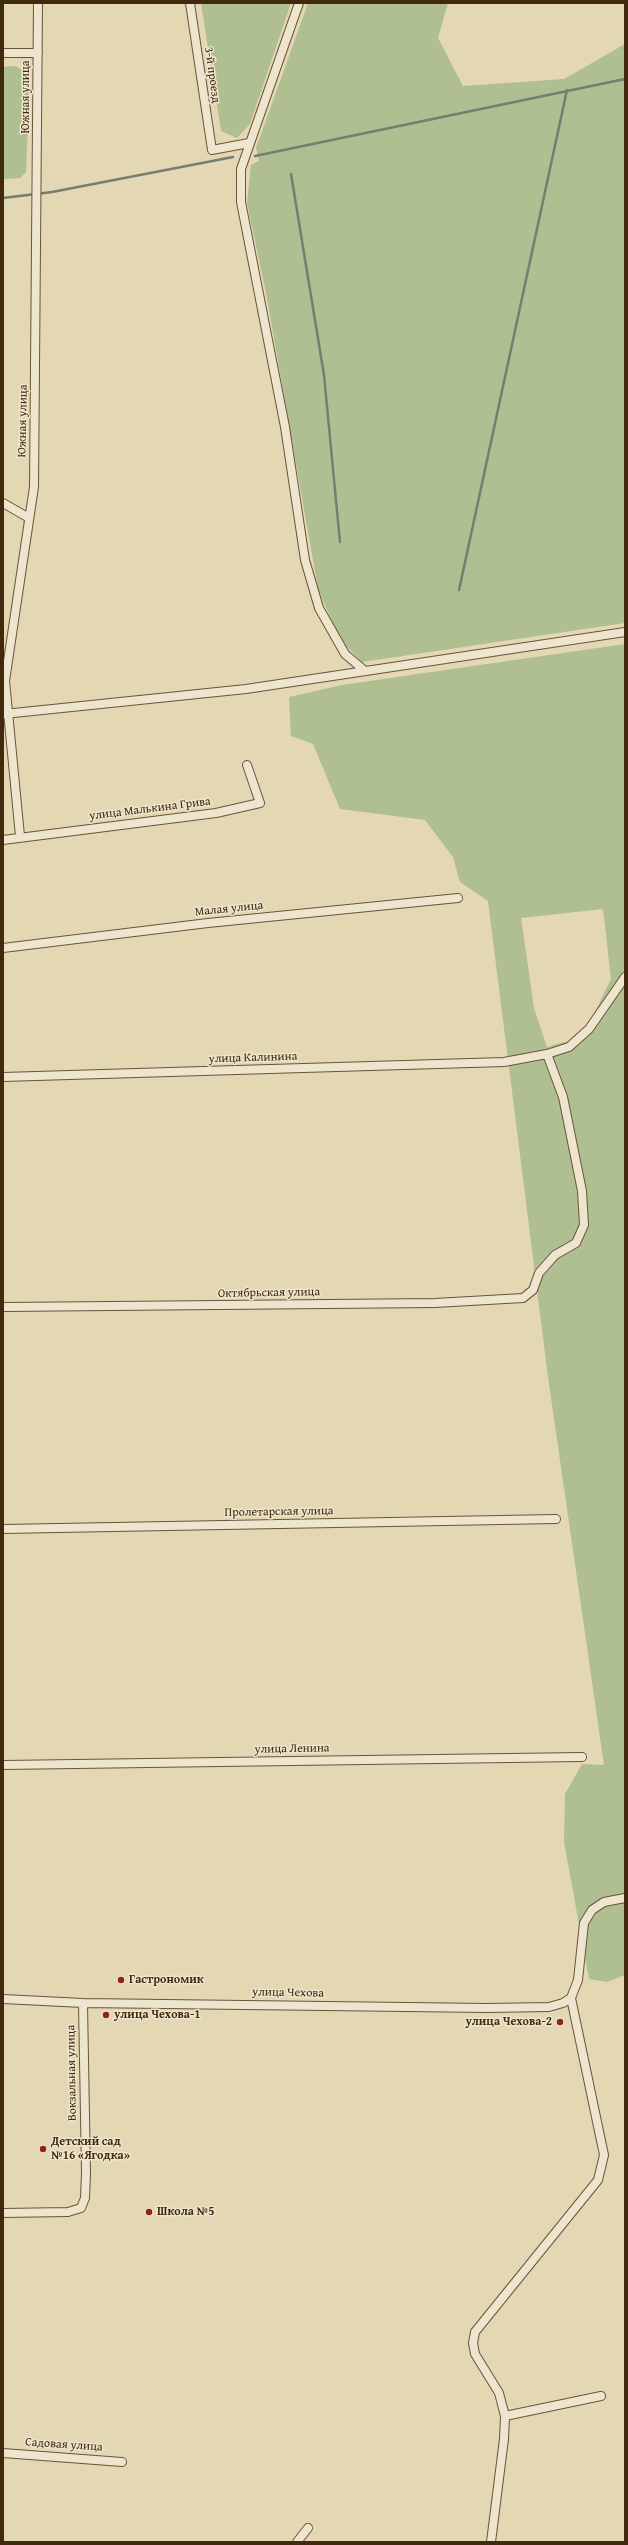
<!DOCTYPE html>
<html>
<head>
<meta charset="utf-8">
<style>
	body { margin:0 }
	#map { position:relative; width:628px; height:2545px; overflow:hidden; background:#e3d7b4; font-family:"Gentium Book Plus",serif }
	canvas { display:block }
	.frame { position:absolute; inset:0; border:4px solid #41290e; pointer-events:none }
</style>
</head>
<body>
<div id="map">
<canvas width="628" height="2545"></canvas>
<div class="frame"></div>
</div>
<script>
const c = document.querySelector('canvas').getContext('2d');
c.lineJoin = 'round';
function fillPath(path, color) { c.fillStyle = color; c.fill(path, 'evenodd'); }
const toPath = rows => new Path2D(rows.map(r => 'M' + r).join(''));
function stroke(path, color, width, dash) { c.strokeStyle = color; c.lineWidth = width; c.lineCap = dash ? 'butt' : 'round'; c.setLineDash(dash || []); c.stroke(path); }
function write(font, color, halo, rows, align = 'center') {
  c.font = font + ' "Gentium Book Plus",serif'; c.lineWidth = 3; c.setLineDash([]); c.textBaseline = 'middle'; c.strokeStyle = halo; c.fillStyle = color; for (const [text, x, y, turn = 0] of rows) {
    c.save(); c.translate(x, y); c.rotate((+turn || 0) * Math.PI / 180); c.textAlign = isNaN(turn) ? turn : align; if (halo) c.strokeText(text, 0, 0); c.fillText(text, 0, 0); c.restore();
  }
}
const green = toPath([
	[201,3,291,3,250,124,237,138,221,131],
	[308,3,448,3,438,38,463,86,564,79,625,44,625,623,362,662,340,640,318,589,266,293,247,203,251,165,259,161,256,148],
	[15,66,30,74,26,172,20,178,3,179,3,67],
	[625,644,625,1975,607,1982,589,1979,564,1842,565,1794,582,1764,604,1765,548,1377,488,901,460,882,453,857,425,820,340,809,313,744,291,736,289,697,342,685],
	[603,909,611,979,589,1024,568,1041,547,1047,534,1008,521,918]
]);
const stream = toPath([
	[255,156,625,79],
	[291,174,324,375,340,542],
	[3,198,52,192,233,157],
	[459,590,567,90]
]);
const street = toPath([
	[190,3,212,150,249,143],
	[299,3,241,169,241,202,285,427,305,560,319,608,345,654,365,671],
	[3,53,38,53],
	[3,503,29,518],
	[4,714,246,689,625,632],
	[20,836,5,681,34,487,38,3],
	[3,840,216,813,260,803,247,765],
	[3,948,208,923,458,898],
	[3,1077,504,1062,547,1054,569,1047,589,1029,625,977],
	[3,1307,435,1303,523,1298,533,1290,539,1273,555,1255,576,1243,584,1225,582,1191,563,1097,547,1054],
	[3,1529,556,1519],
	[3,1765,582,1757],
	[3,1999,83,2003,487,2008,549,2007,563,2003,571,1998],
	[3,2213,68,2212,81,2208,85,2198,86,2173,83,2003],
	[505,2416,601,2396],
	[3,2453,122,2462],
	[297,2542,308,2528],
	[491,2542,504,2439,505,2416,499,2393,475,2354,473,2343,475,2332,598,2180,604,2155,571,1998,578,1980,584,1923,592,1910,604,1902,625,1898]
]);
const markers = [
	[121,1980,4,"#8f2418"],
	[106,2015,4,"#8f2418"],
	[560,2022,4,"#8f2418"],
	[43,2149,4,"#8f2418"],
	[149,2212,4,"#8f2418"]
];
const streetNames = [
	["3-й проезд",212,75,82],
	["Южная улица",26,97,-90],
	["Южная улица",23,421,-89],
	["улица Малькина Грива",150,809,-7],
	["Малая улица",229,909,-6],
	["улица Калинина",253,1058,-2],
	["Октябрьская улица",269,1293,-1],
	["Пролетарская улица",279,1512,-1],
	["улица Ленина",292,1749,-1],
	["улица Чехова",288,1993,1],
	["Вокзальная улица",72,2073,-91],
	["Садовая улица",64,2445,4]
];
const poiNames = [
	["Гастрономик",129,1980],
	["улица Чехова-1",114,2015],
	["улица Чехова-2",552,2022,"right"],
	["Детский сад",51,2142],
	["№16 «Ягодка»",51,2156],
	["Школа №5",157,2212]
];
fillPath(green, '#afbf91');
stroke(stream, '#747f71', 2.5);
stroke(street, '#6a5438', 10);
stroke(street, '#ede5ce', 8);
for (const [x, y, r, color] of markers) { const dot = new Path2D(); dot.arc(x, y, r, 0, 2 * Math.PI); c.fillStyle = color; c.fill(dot); stroke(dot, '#ede5ce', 1.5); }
write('12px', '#41290e', '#ede5ce', streetNames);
write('bold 12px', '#41290e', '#ede5ce', poiNames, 'left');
</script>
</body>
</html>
